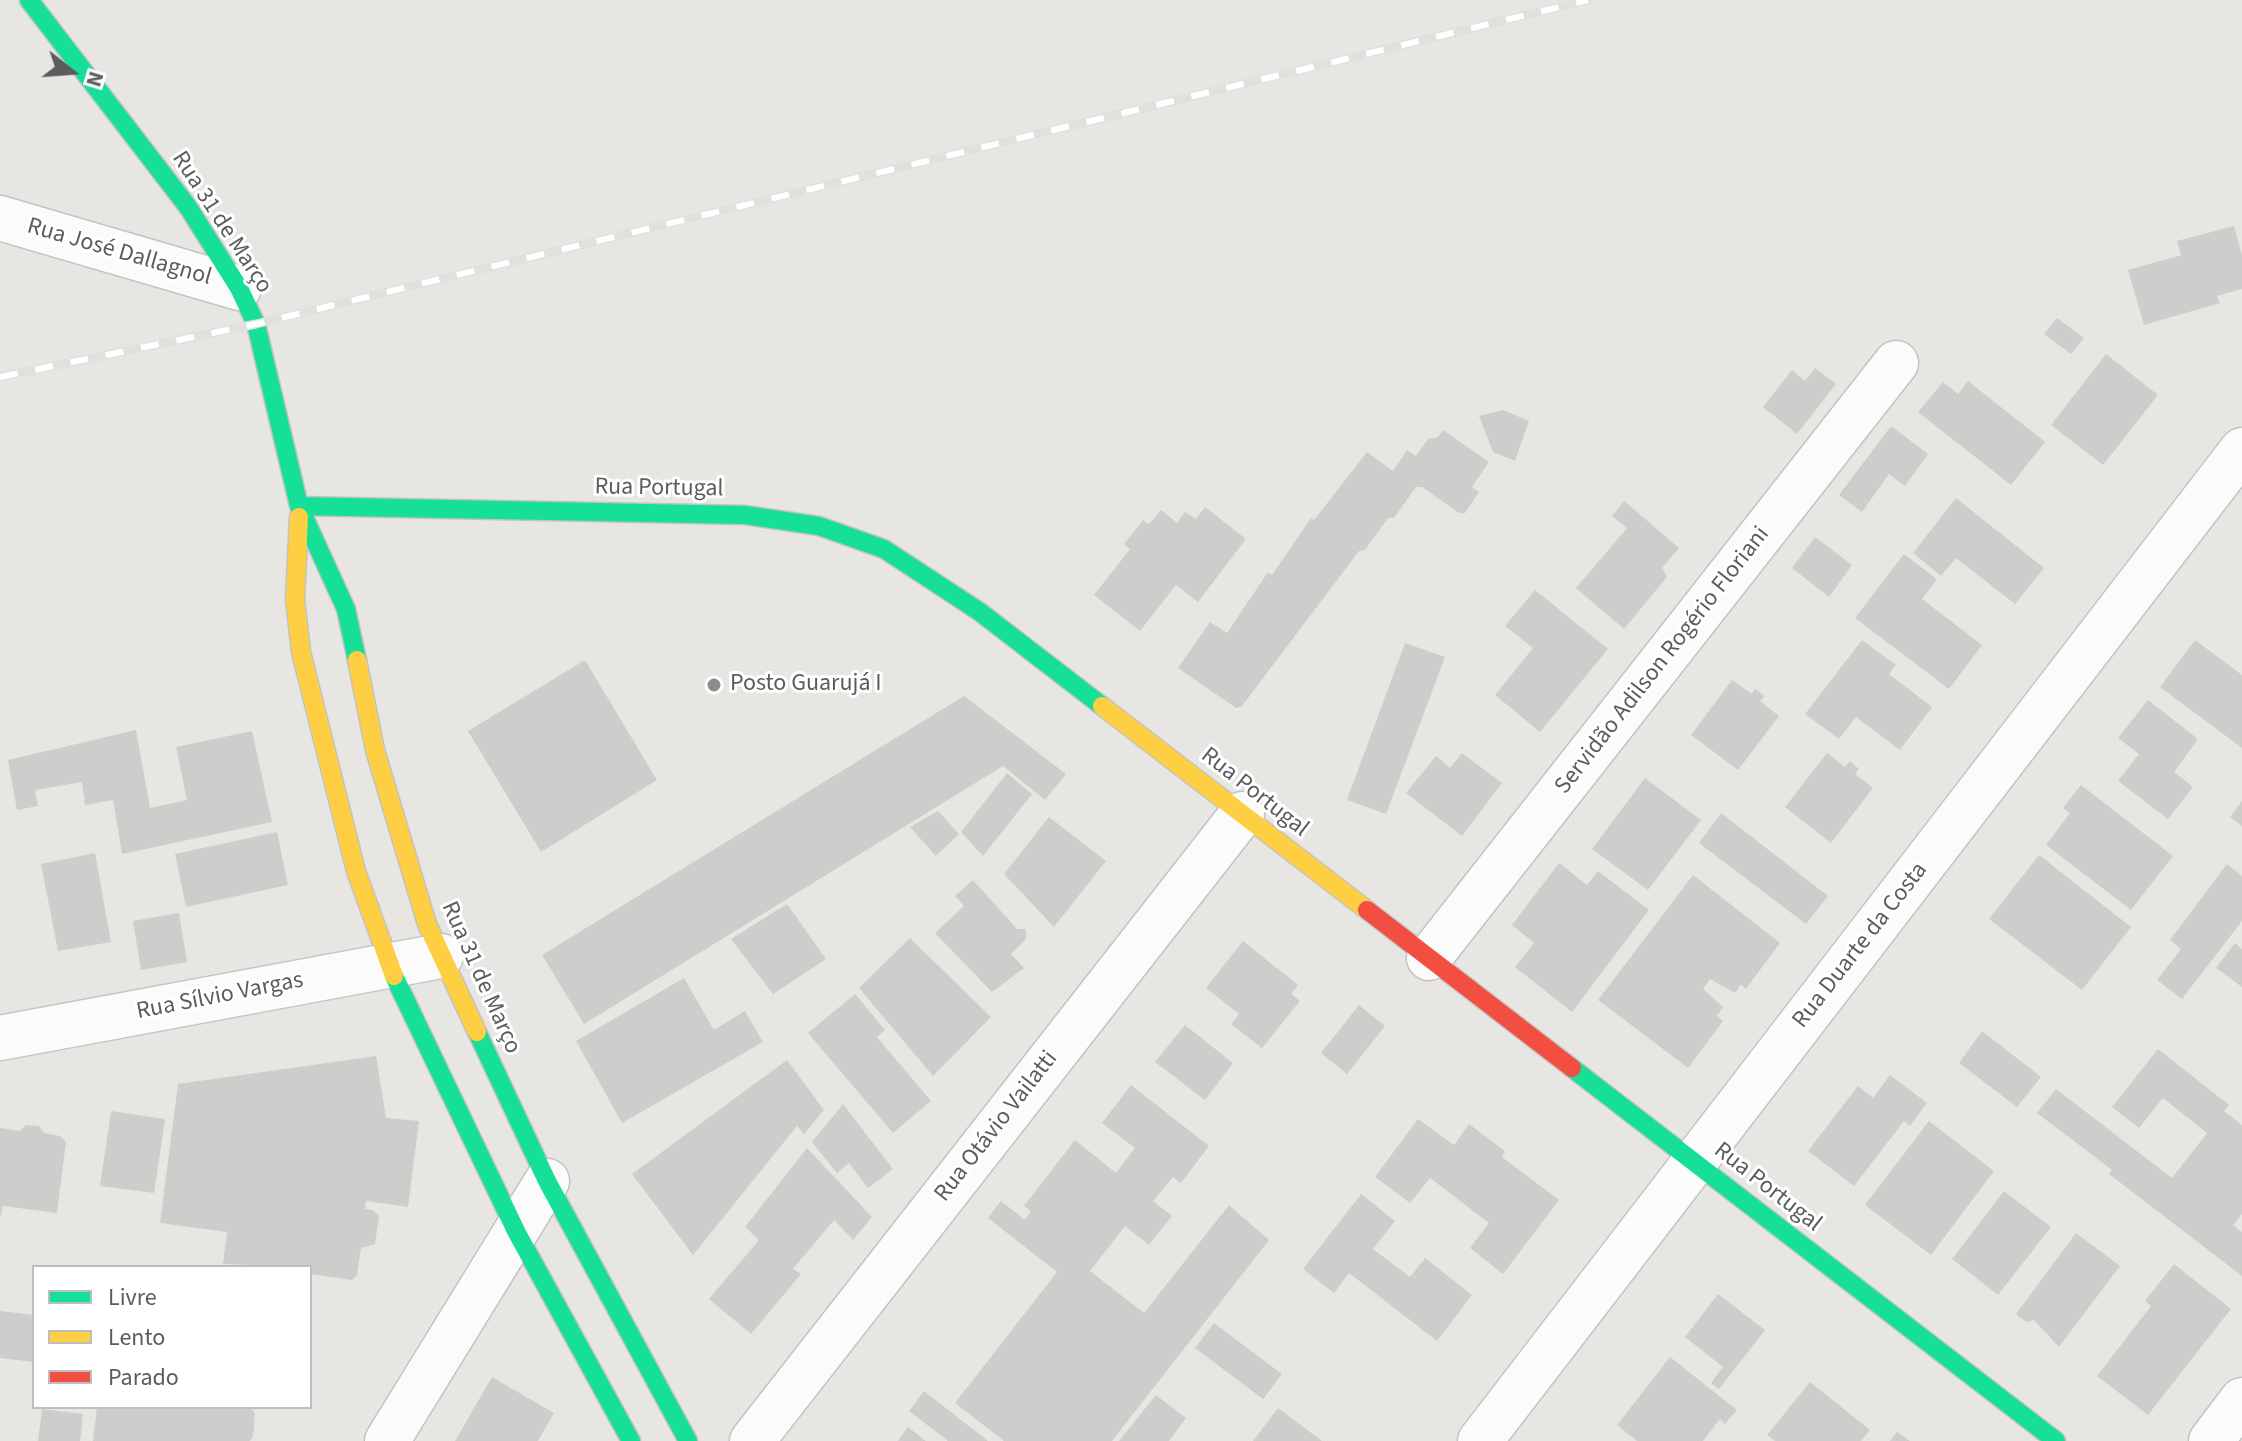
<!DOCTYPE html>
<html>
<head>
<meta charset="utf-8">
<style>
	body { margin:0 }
	#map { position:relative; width:2242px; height:1441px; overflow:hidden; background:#e8e6e2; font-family:"Source Sans 3",sans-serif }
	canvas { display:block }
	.legend { position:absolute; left:32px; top:1265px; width:280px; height:144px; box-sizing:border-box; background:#fff; border:2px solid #bdbebf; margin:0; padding:10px 14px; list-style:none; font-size:24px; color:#595d60 }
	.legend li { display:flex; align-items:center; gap:16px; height:40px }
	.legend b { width:40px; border:2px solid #bdbebf }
	.north { position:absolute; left:32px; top:32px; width:80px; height:80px; -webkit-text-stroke:6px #fff; paint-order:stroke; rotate:107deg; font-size:22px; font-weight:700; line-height:32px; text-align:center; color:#595d60 }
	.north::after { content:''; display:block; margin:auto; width:28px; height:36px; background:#595d60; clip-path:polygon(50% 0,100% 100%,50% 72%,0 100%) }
</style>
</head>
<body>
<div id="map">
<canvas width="2242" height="1441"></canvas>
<ul class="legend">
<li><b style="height:10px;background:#16e098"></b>Livre</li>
<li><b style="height:10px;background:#ffcf43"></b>Lento</li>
<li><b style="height:10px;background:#f24e42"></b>Parado</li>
</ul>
<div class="north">N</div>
</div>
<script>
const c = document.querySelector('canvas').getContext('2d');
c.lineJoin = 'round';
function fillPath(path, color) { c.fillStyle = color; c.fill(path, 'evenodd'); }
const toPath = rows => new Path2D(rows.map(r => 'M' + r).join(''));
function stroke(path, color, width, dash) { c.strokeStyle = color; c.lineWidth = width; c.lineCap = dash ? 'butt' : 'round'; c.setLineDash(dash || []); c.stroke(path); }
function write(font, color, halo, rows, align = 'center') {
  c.font = font + ' "Source Sans 3",sans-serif'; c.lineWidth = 6; c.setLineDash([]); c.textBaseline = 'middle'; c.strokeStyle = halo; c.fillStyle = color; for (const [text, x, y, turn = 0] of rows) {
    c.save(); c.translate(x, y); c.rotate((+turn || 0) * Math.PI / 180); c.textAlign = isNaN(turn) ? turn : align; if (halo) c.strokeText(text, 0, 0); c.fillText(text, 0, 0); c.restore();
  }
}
const building = toPath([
	[2234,226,2242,255,2242,289,2217,296,2220,303,2144,325,2128,270,2181,255,2177,241],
	[2057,318,2084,338,2071,354,2044,334],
	[2106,354,2158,395,2103,465,2051,425],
	[1815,368,1836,384,1797,434,1763,407,1792,370,1805,381],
	[1968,381,2045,442,2011,485,1918,412,1943,382,1958,394],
	[1503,410,1529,421,1515,461,1493,452,1479,416],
	[1891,426,1928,454,1905,486,1889,474,1862,512,1839,495],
	[1443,430,1489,462,1472,487,1479,492,1465,513,1459,513,1422,487,1416,487,1394,518,1388,518,1365,550,1359,551,1242,706,1236,708,1178,668,1210,622,1227,633,1268,572,1272,575,1311,518,1314,520,1367,452,1393,471,1407,450,1416,456,1428,439,1438,437],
	[1956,498,2044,568,2015,604,1956,558,1941,576,1913,553],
	[1624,501,1679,548,1662,568,1667,577,1624,629,1576,588,1627,528,1612,516],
	[1205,507,1246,539,1198,602,1176,585,1140,631,1094,595,1130,549,1124,544,1143,520,1149,524,1161,510,1177,523,1185,512,1196,519],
	[1815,537,1852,565,1829,597,1792,568],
	[1904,554,1937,579,1922,599,1982,645,1949,689,1855,618],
	[1535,590,1608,649,1540,732,1495,695,1533,648,1505,626],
	[1862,640,1896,665,1889,674,1932,707,1900,750,1856,717,1839,739,1805,714],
	[2195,640,2242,675,2242,748,2160,687],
	[1405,643,1445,657,1386,814,1347,800],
	[585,660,657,780,541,852,468,731],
	[1732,680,1752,694,1755,689,1765,696,1760,701,1779,716,1738,770,1691,735],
	[964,696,1066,774,1045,800,1003,766,584,1024,542,955],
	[2148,700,2198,739,2174,772,2193,787,2168,819,2118,781,2139,754,2118,738],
	[136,730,150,808,187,800,176,747,252,731,272,822,122,854,113,800,85,805,82,782,35,790,38,806,17,810,8,760],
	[1462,753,1502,783,1462,836,1406,793,1436,756,1450,768],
	[1827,753,1845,767,1850,761,1859,769,1855,774,1873,788,1831,843,1785,807],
	[1007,773,1032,794,983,856,961,832],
	[1645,778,1701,820,1648,890,1592,849],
	[2081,785,2173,856,2131,910,2046,845,2070,813,2063,808],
	[2242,801,2242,826,2230,817],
	[938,811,959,834,936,856,910,827],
	[1721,813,1828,896,1806,924,1699,843],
	[1049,817,1106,861,1054,927,1004,874],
	[277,832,288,885,186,907,175,854],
	[95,853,111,942,58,951,41,864],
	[2039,855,2131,927,2082,990,1989,919],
	[1559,863,1587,885,1598,871,1649,910,1572,1012,1515,967,1534,943,1512,925],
	[2227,864,2242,876,2242,921,2182,999,2157,980,2181,949,2170,940],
	[1693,875,1780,943,1746,989,1741,984,1735,993,1710,979,1703,989,1723,1007,1717,1016,1723,1021,1688,1068,1598,1000],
	[973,880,1017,929,1026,929,1026,939,1011,954,1024,968,992,992,935,933,964,906,955,896],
	[787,904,826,959,773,994,731,939],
	[179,913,187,962,141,970,133,921],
	[910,938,991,1017,933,1076,859,988],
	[1243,941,1298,985,1291,994,1300,1001,1262,1048,1231,1024,1239,1014,1206,988],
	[2235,943,2242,949,2242,987,2216,968],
	[684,978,714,1030,745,1011,763,1042,622,1123,576,1041],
	[855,994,885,1030,877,1037,931,1101,893,1133,808,1033],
	[1359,1005,1385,1026,1347,1074,1321,1053],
	[1185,1025,1233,1063,1205,1100,1155,1062],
	[1982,1031,2041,1077,2017,1107,1959,1063],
	[2158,1049,2229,1105,2224,1111,2242,1125,2242,1214,2233,1225,2242,1232,2242,1276,2109,1174,2112,1170,2037,1113,2056,1089,2172,1178,2207,1133,2163,1098,2139,1128,2112,1107],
	[376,1056,386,1118,419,1121,408,1207,366,1201,365,1209,373,1210,379,1216,375,1244,361,1248,357,1275,352,1280,310,1274,310,1267,223,1264,227,1232,160,1223,178,1084],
	[787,1060,824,1110,804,1134,797,1126,693,1255,632,1174],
	[1890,1075,1927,1103,1910,1126,1904,1121,1854,1186,1808,1151,1858,1086,1873,1098],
	[1131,1085,1209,1146,1181,1183,1173,1177,1153,1201,1172,1216,1149,1245,1125,1226,1090,1271,1144,1313,1229,1205,1269,1240,1112,1441,1004,1441,955,1403,1057,1272,988,1218,1001,1201,1025,1220,1031,1211,1024,1206,1075,1140,1116,1173,1135,1148,1102,1123],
	[843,1104,893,1169,868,1188,849,1163,837,1173,812,1142],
	[111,1111,165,1119,154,1193,100,1186],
	[1418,1119,1454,1145,1469,1124,1505,1151,1502,1157,1559,1200,1503,1274,1470,1248,1489,1223,1430,1178,1410,1203,1375,1177],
	[1929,1121,1994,1171,1931,1255,1865,1205],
	[26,1125,39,1126,44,1133,60,1136,66,1142,57,1213,3,1206,0,1218,0,1128,20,1131],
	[807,1148,872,1217,853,1240,834,1220,793,1269,801,1274,751,1334,709,1299,759,1240,745,1227],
	[2004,1191,2051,1227,1998,1295,1952,1259],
	[1361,1194,1395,1221,1373,1249,1410,1277,1425,1258,1472,1295,1437,1341,1349,1273,1334,1293,1303,1269],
	[2076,1233,2120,1266,2059,1347,2034,1320,2026,1322,2016,1314],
	[2174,1264,2231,1309,2148,1415,2097,1376,2151,1306,2145,1301],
	[1718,1294,1765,1330,1719,1389,1711,1383,1723,1367,1685,1337],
	[0,1311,34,1315,34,1362,0,1358],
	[1214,1323,1282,1374,1263,1399,1195,1348],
	[1670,1357,1737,1410,1725,1424,1720,1419,1703,1441,1637,1441,1617,1425],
	[492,1377,554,1413,538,1441,455,1441],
	[1810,1382,1870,1430,1861,1441,1775,1441,1767,1435],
	[924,1391,988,1441,948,1441,909,1411],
	[1156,1395,1186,1418,1169,1441,1119,1441],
	[97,1407,251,1407,255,1414,253,1436,250,1441,93,1441],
	[1278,1408,1322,1441,1253,1441],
	[42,1409,83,1414,80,1441,38,1441],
	[908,1427,926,1441,898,1441],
	[1897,1432,1910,1441,1890,1441]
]);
const street = toPath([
	[0,218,239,288],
	[1429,958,1896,363],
	[0,1038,441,956],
	[387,1441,547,1181],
	[752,1441,1242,814],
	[1480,1441,2242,450],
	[2211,1441,2242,1400]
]);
const fast = toPath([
	[29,0,188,207,239,288,256,324,299,506,346,609,357,660],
	[299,506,745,515,819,526,884,549,980,612,1102,706],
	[394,976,517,1233,631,1441],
	[477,1032,547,1181,688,1441],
	[1572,1068,2056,1441]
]);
const slow = toPath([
	[299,517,295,599,301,652,356,871,394,976],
	[357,660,375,750,427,924,477,1032],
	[1102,706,1367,910]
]);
const jam = toPath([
	[1367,910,1572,1068]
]);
const rail = toPath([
	[0,377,256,324,1588,0]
]);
const markers = [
	[714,685,8,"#8b8d8e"]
];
const streetNames = [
	["Rua 31 de Março",221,223,57],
	["Rua José Dallagnol",119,253,16],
	["Rua Portugal",659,489,1],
	["Servidão Adilson Rogério Floriani",1663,661,-52],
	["Rua Portugal",1254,793,38],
	["Rua Duarte da Costa",1861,946,-52],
	["Rua 31 de Março",480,978,66],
	["Rua Sílvio Vargas",220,997,-11],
	["Rua Otávio Vailatti",997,1127,-52],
	["Rua Portugal",1767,1188,38]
];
const poiNames = [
	["Posto Guarujá I",730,685]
];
fillPath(building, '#cfcdcb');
stroke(street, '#c4c3c3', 47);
stroke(fast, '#c3c3c3', 21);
stroke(slow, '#c3c3c3', 21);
stroke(jam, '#c3c3c3', 21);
stroke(street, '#fcfbfb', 44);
stroke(fast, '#16e098', 18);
stroke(slow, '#ffcf43', 18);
stroke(jam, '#f24e42', 18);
stroke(rail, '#e0e0df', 9);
stroke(rail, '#fff', 6, [18]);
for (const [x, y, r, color] of markers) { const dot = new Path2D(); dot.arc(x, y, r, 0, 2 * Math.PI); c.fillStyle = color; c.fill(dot); stroke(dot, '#fff', 3); }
write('24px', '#595d60', '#fff', streetNames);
write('24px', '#595d60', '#fff', poiNames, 'left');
</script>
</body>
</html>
